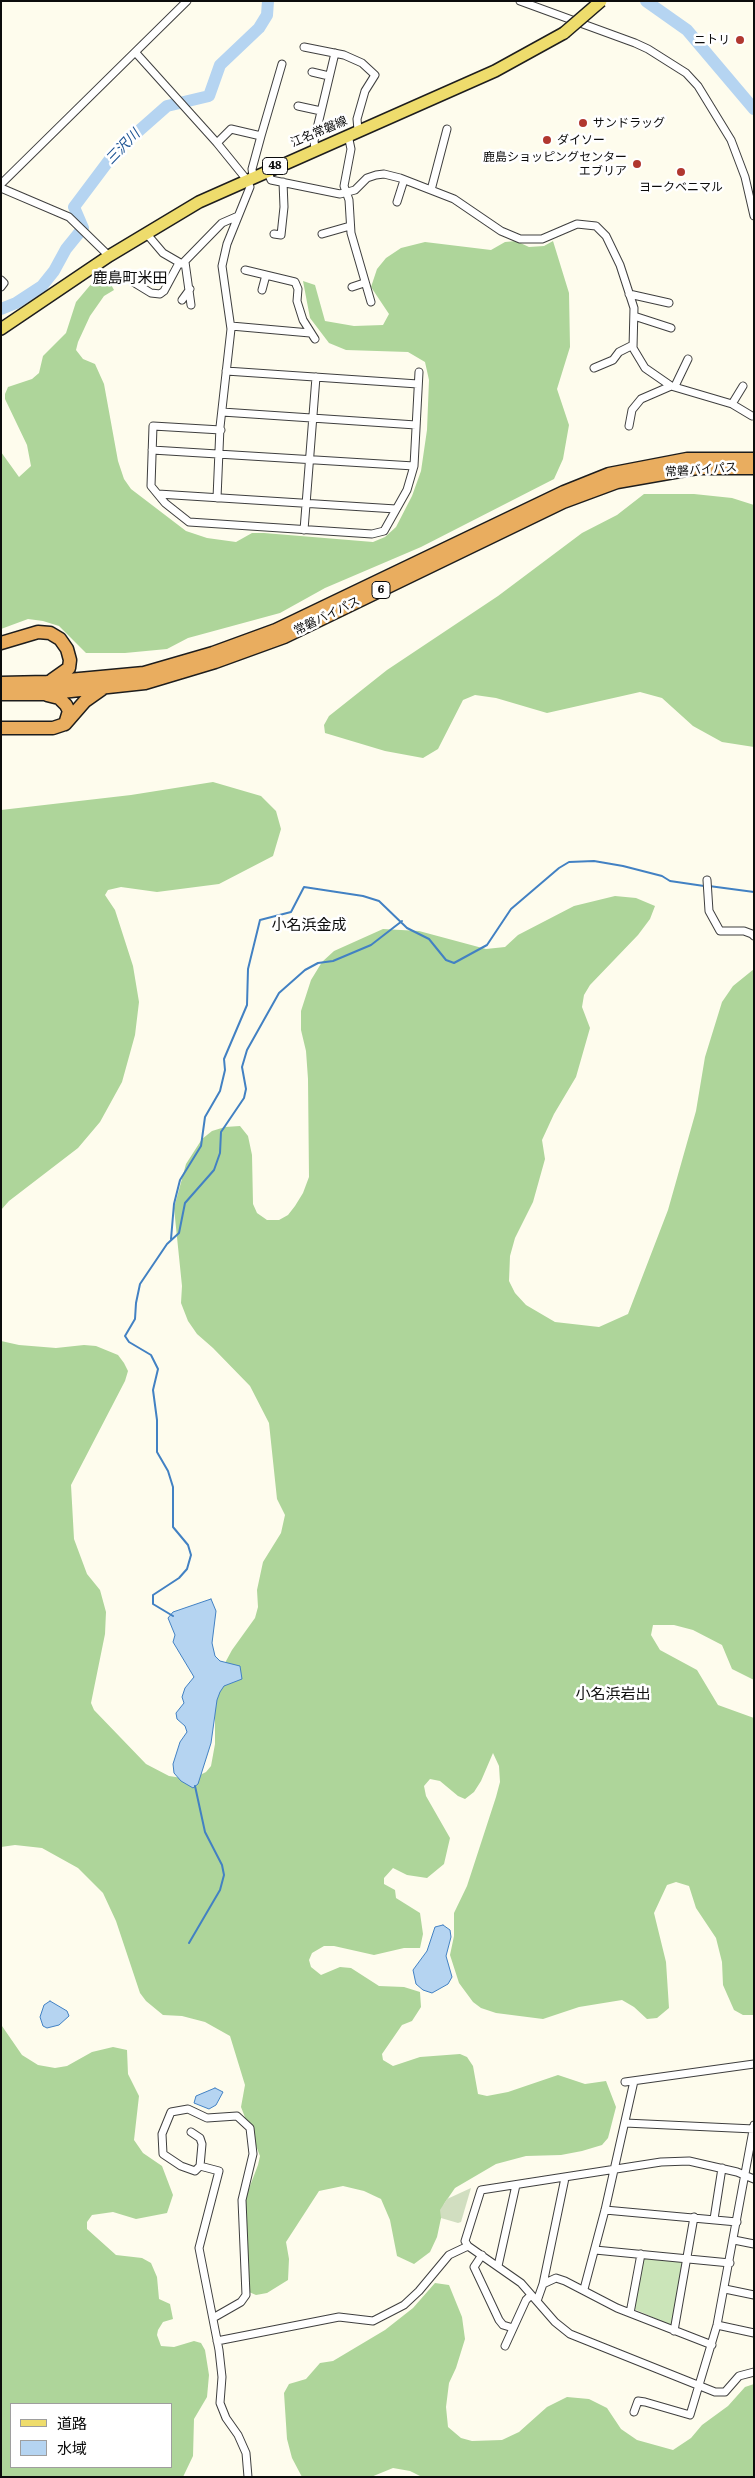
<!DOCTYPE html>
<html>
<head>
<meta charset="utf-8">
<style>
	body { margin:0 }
	#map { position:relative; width:755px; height:2478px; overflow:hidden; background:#fefced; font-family:Literata,"Noto Sans JP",serif }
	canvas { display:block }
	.frame { position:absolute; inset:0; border:2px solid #0c0c0c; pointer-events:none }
	.legend { position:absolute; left:10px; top:2403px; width:162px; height:65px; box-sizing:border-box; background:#fff; border:1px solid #9e9e9e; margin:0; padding:6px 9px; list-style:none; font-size:15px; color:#0c0c0c }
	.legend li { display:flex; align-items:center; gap:10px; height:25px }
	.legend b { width:25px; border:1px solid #9e9e9e }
</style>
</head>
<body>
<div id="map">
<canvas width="755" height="2478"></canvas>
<div class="frame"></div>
<ul class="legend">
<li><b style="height:6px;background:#eedc6c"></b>道路</li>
<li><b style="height:14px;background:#b5d4f1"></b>水域</li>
</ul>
</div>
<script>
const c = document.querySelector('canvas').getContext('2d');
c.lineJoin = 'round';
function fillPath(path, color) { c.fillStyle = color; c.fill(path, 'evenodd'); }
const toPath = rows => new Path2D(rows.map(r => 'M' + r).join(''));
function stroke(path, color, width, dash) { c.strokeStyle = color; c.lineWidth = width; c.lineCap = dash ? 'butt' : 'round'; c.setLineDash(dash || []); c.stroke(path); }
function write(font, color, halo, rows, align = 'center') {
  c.font = font + ' Literata,"Noto Sans JP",serif'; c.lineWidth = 5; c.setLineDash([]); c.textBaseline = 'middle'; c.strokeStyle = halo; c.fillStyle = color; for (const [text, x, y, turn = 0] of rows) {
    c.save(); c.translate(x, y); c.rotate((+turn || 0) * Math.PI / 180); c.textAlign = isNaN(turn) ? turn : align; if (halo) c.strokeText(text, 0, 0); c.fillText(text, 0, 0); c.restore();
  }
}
const green = toPath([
	[644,2257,681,2261,683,2263,673,2324,670,2325,634,2309]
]);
const forest = toPath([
	[516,241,529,247,544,246,553,241,569,293,570,347,557,389,569,425,563,459,554,479,421,547,325,588,280,613,188,638,167,649,125,653,86,653,59,626,43,621,28,619,1,629,1,452,19,477,31,466,27,445,5,399,5,394,8,387,32,379,39,373,43,356,66,333,76,302,103,270,114,290,104,296,90,316,78,342,76,350,83,359,95,364,104,384,118,461,124,479,131,489,186,531,207,538,236,542,252,533,264,533,373,542,385,537,396,527,412,496,421,471,427,430,429,380,425,362,408,352,346,350,329,343,310,318,303,281,315,285,325,321,354,326,383,325,389,314,371,287,377,269,386,258,401,248,425,242,491,250,505,242],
	[644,494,694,494,732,498,754,505,754,747,722,742,693,726,662,698,640,692,547,713,496,698,475,695,463,700,438,749,423,758,385,751,325,733,324,725,329,716,387,670,498,596,582,533,617,515],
	[213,782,261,796,276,811,281,829,273,856,219,884,157,892,121,887,108,890,105,895,115,910,133,966,139,1002,135,1035,122,1082,100,1122,78,1148,9,1201,1,1210,1,810,131,795],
	[615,896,636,898,655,906,650,919,638,935,590,985,584,995,582,1007,590,1028,576,1077,554,1114,542,1140,545,1159,533,1202,515,1238,510,1256,509,1281,515,1293,526,1305,555,1322,599,1327,628,1314,668,1210,696,1111,705,1057,722,1002,733,986,754,969,754,1680,732,1669,722,1645,693,1630,674,1625,653,1625,651,1635,660,1650,697,1670,718,1705,754,1718,754,2015,743,2015,734,2010,723,1985,722,1962,716,1938,696,1908,689,1886,676,1882,667,1885,654,1913,666,1962,669,2008,657,2018,647,2019,634,2007,622,2000,579,2007,543,2019,496,2013,481,2008,473,2002,459,1983,450,1955,454,1936,454,1913,467,1886,496,1797,500,1782,499,1766,493,1753,481,1781,474,1792,465,1799,458,1796,440,1781,430,1779,424,1786,426,1796,450,1838,444,1864,427,1878,407,1875,393,1868,384,1878,384,1884,395,1890,396,1898,420,1913,423,1934,420,1948,404,1948,374,1955,334,1946,324,1946,312,1953,309,1960,311,1967,321,1975,340,1967,351,1968,379,1986,404,1987,420,1992,421,2007,412,2021,402,2025,382,2054,383,2060,393,2066,420,2057,460,2054,467,2057,473,2066,478,2094,487,2096,508,2092,558,2075,585,2084,606,2081,616,2107,608,2138,602,2145,582,2151,561,2155,526,2156,496,2164,455,2188,444,2204,437,2237,430,2252,414,2264,397,2256,390,2220,381,2199,364,2191,343,2186,319,2191,286,2242,289,2259,288,2280,267,2293,256,2295,249,2292,247,2278,247,2245,244,2221,245,2199,258,2165,260,2156,241,2107,245,2085,230,2036,205,2022,182,2016,163,2015,146,2001,140,1993,116,1921,103,1893,78,1868,42,1848,15,1845,1,1847,1,1341,19,1345,56,1348,84,1345,96,1346,118,1355,124,1363,128,1371,125,1381,71,1485,74,1539,87,1574,100,1590,106,1612,105,1634,91,1703,94,1710,146,1764,169,1776,182,1778,198,1776,206,1772,211,1766,215,1744,215,1696,219,1674,232,1650,255,1618,258,1607,257,1590,263,1562,281,1533,285,1515,277,1499,269,1423,250,1386,213,1348,197,1334,188,1321,181,1303,182,1286,174,1208,186,1164,202,1139,212,1131,225,1127,240,1126,248,1136,252,1155,253,1204,257,1213,267,1220,279,1220,288,1215,295,1206,303,1193,309,1177,308,1079,306,1051,301,1030,301,1011,311,980,322,962,334,951,383,929,419,931,486,949,505,947,518,935,574,906],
	[1,2018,2,2026,22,2055,38,2065,55,2068,67,2066,92,2052,113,2047,127,2050,128,2074,139,2096,134,2140,143,2153,162,2166,173,2195,167,2213,136,2219,113,2212,92,2215,87,2222,87,2229,116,2255,142,2258,151,2263,157,2277,159,2299,170,2304,173,2319,163,2322,158,2330,157,2335,161,2346,174,2347,194,2341,201,2343,205,2350,209,2375,207,2397,194,2419,193,2456,183,2477,1,2477],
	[171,2404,171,2467,11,2467,11,2404],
	[435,2283,449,2285,462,2317,465,2339,456,2368,449,2383,446,2407,448,2427,461,2438,472,2441,502,2440,519,2432,547,2407,567,2397,589,2399,607,2408,621,2429,637,2440,673,2450,691,2438,702,2425,728,2406,745,2387,754,2384,754,2477,422,2477,410,2471,393,2468,371,2477,302,2477,292,2458,287,2439,284,2393,289,2384,306,2379,320,2363,333,2361,385,2330,413,2308]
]);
const cemetery = toPath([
	[471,2188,461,2222,458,2223,441,2218,440,2210,447,2199]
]);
const water = toPath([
	[211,1599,216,1611,212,1643,215,1656,220,1661,240,1666,242,1679,224,1686,220,1692,217,1700,211,1743,198,1784,193,1788,181,1781,174,1773,173,1764,180,1742,187,1732,185,1726,177,1719,176,1713,184,1703,182,1697,185,1688,194,1677,173,1642,175,1635,168,1618,173,1612,211,1599],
	[443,1925,450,1930,451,1937,446,1956,452,1977,448,1984,432,1993,423,1990,416,1984,413,1970,427,1951,435,1927,443,1925],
	[50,2001,67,2011,69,2016,59,2025,47,2028,43,2026,40,2017,44,2005,50,2001],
	[215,2088,223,2092,216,2105,209,2109,194,2103,196,2096,215,2088]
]);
const stream = toPath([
	[709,886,754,892],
	[171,1239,174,1204,180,1180,201,1146,205,1117,220,1091,225,1070,224,1059,247,1005,248,969,260,920,291,912,304,887,363,896,379,901,407,928,429,939,446,960,454,963,487,945,511,909,559,868,569,862,594,861,623,866,662,876,670,881,704,886],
	[173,1616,153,1604,153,1595,179,1578,187,1569,191,1555,188,1545,173,1527,173,1487,168,1471,157,1452,157,1420,153,1390,158,1369,151,1355,129,1342,125,1336,135,1319,136,1303,140,1284,167,1244,179,1233,185,1203,214,1170,220,1153,221,1132,244,1098,246,1089,242,1067,247,1050,279,993,305,970,318,963,333,961,371,945,402,921],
	[189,1943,220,1890,224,1875,222,1865,205,1832,195,1786]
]);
const river = toPath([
	[646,1,687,30,754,109],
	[1,309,16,303,42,286,54,271,66,249,83,228,74,207,116,151,167,106,209,96,220,65,259,28,267,15,268,1]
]);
const street = toPath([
	[520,1,635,43,648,49,686,73,698,86,731,140,745,177,754,216],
	[304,47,344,55,362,63,375,75,365,91,357,119,358,130],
	[136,53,217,143,247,180,250,187,227,244,222,266,231,329,220,427,217,498],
	[312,72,329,76],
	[298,106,321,111],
	[348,135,351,149,344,186,349,200,351,233,371,302],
	[217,143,231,129,261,136,282,64],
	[315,149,314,141,335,53],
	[267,170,271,180,340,194,355,190,367,178,376,175,384,174,400,178,454,199,501,231,520,239,542,239,577,224,596,226,606,236,620,265,634,308,633,348,645,368,671,386,732,404,752,416],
	[253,176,252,169,261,136],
	[1,184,187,1],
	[1,188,69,217,109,256],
	[431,190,447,129],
	[397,202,404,180],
	[146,233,163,253,182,264,222,223,238,216],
	[274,234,281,235,284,207,283,182],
	[322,234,350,226],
	[185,262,191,305],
	[245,270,295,282,298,289,297,301,303,320,315,339],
	[1,280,4,283,1,287],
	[133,282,151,293,160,294,164,291,179,263],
	[352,287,364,283],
	[262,290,266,275],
	[629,294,669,303],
	[182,300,190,289],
	[634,316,671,328],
	[231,326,310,333],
	[594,368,613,360,619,352,633,345],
	[226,371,418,384],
	[675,386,688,359],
	[732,404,743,386],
	[222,412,416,425],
	[629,426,632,410,641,399,671,386],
	[221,430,153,426,151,486,165,503,189,522,372,534,384,531,407,490,414,466,419,372],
	[152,450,414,466],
	[158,494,396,509],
	[304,530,316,377],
	[707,880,709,911,720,931,744,931,752,934,754,936],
	[625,2082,754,2064],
	[625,2123,754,2129],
	[191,2132,200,2138,202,2144,200,2166,195,2171,181,2166,163,2154,162,2134,171,2112,188,2109,207,2118,237,2116,250,2128,253,2154,242,2200,246,2295,241,2302,213,2318],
	[200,2166,219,2171,199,2248,219,2350,222,2377,220,2403,226,2418,238,2435,246,2453,248,2477],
	[754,2179,737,2172,689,2161,661,2162,481,2190,465,2241,468,2246,521,2283,555,2322,570,2334,715,2392,725,2392,739,2376,754,2372],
	[605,2210,737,2222],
	[714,2219,722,2168],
	[734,2240,754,2244],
	[595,2250,730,2263],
	[482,2255,474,2267,499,2320,503,2325,513,2328],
	[498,2266,516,2185],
	[543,2284,556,2278,565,2281,617,2308,712,2345],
	[584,2289,605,2210,634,2081],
	[725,2289,754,2295],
	[537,2301,543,2284,565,2178],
	[630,2313,641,2254],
	[717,2325,754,2333],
	[674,2331,694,2217],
	[217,2341,339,2317,373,2321,404,2305,419,2291,449,2255,468,2246],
	[505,2346,526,2300,531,2295],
	[634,2412,638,2401,645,2402,690,2415,717,2325,754,2125]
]);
const primary = toPath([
	[1,329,109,256,199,202,495,71,564,33]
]);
const highway = toPath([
	[1,643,38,632,50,633,60,639,67,649,70,660,69,668,52,680],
	[1,683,47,682,144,673,213,653,276,630,564,492,609,474,687,459,754,459],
	[1,694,43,694,145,683,215,662,284,637,563,502,617,482,697,468,754,468],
	[47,695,59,698,66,705,69,711,65,724],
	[1,728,53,728,65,724,85,701,102,689]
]);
const primaryBridge = toPath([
	[564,33,601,1]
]);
const markers = [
	[740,40,5,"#b1372f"],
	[583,123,5,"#b1372f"],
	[547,140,5,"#b1372f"],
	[637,164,5,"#b1372f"],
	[681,172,5,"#b1372f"]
];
const shields = [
	[275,166,25],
	[381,590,18]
];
const shieldNames = [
	["48",275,166],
	["6",381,590]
];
const poiNames = [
	["ニトリ",730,40],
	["サンドラッグ",593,123,"left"],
	["ダイソー",557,140,"left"],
	["鹿島ショッピングセンター",627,157],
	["エブリア",627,171],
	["ヨークベニマル",681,187,"center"]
];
const streetNames = [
	["江名常磐線",319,132,-23],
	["常磐バイパス",701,470,-4],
	["常磐バイパス",327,616,-26]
];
const waterNames = [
	["三沢川",123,147,-46]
];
const quarterNames = [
	["鹿島町米田",130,279],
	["小名浜金成",309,926],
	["小名浜岩出",613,1695]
];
fillPath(green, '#cbe5b9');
fillPath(forest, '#aed59a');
fillPath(cemetery, '#d1dec0');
fillPath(water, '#b5d4f1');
stroke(water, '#4281c3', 1);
stroke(stream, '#4281c3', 2);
stroke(river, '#b5d4f1', 12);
stroke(street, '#3f3f3f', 9);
stroke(primary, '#1d1d1d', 14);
stroke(highway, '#1d1d1d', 15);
stroke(street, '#fff', 7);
stroke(primary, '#eedc6c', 11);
stroke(highway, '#e9ad5f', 12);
stroke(primaryBridge, '#1d1d1d', 14, []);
stroke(primaryBridge, '#eedc6c', 11);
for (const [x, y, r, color] of markers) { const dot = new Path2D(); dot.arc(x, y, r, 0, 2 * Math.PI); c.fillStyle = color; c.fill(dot); stroke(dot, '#fff', 2); }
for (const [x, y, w] of shields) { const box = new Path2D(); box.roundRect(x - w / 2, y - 8.5, w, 17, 4); c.fillStyle = '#fff'; c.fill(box); stroke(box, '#0c0c0c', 1); }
write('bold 11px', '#0c0c0c', null, shieldNames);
write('12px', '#0c0c0c', '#fff', poiNames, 'right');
write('12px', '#0c0c0c', '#fff', streetNames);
write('italic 14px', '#1f5594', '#fff', waterNames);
write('15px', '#0c0c0c', '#fff', quarterNames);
</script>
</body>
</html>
